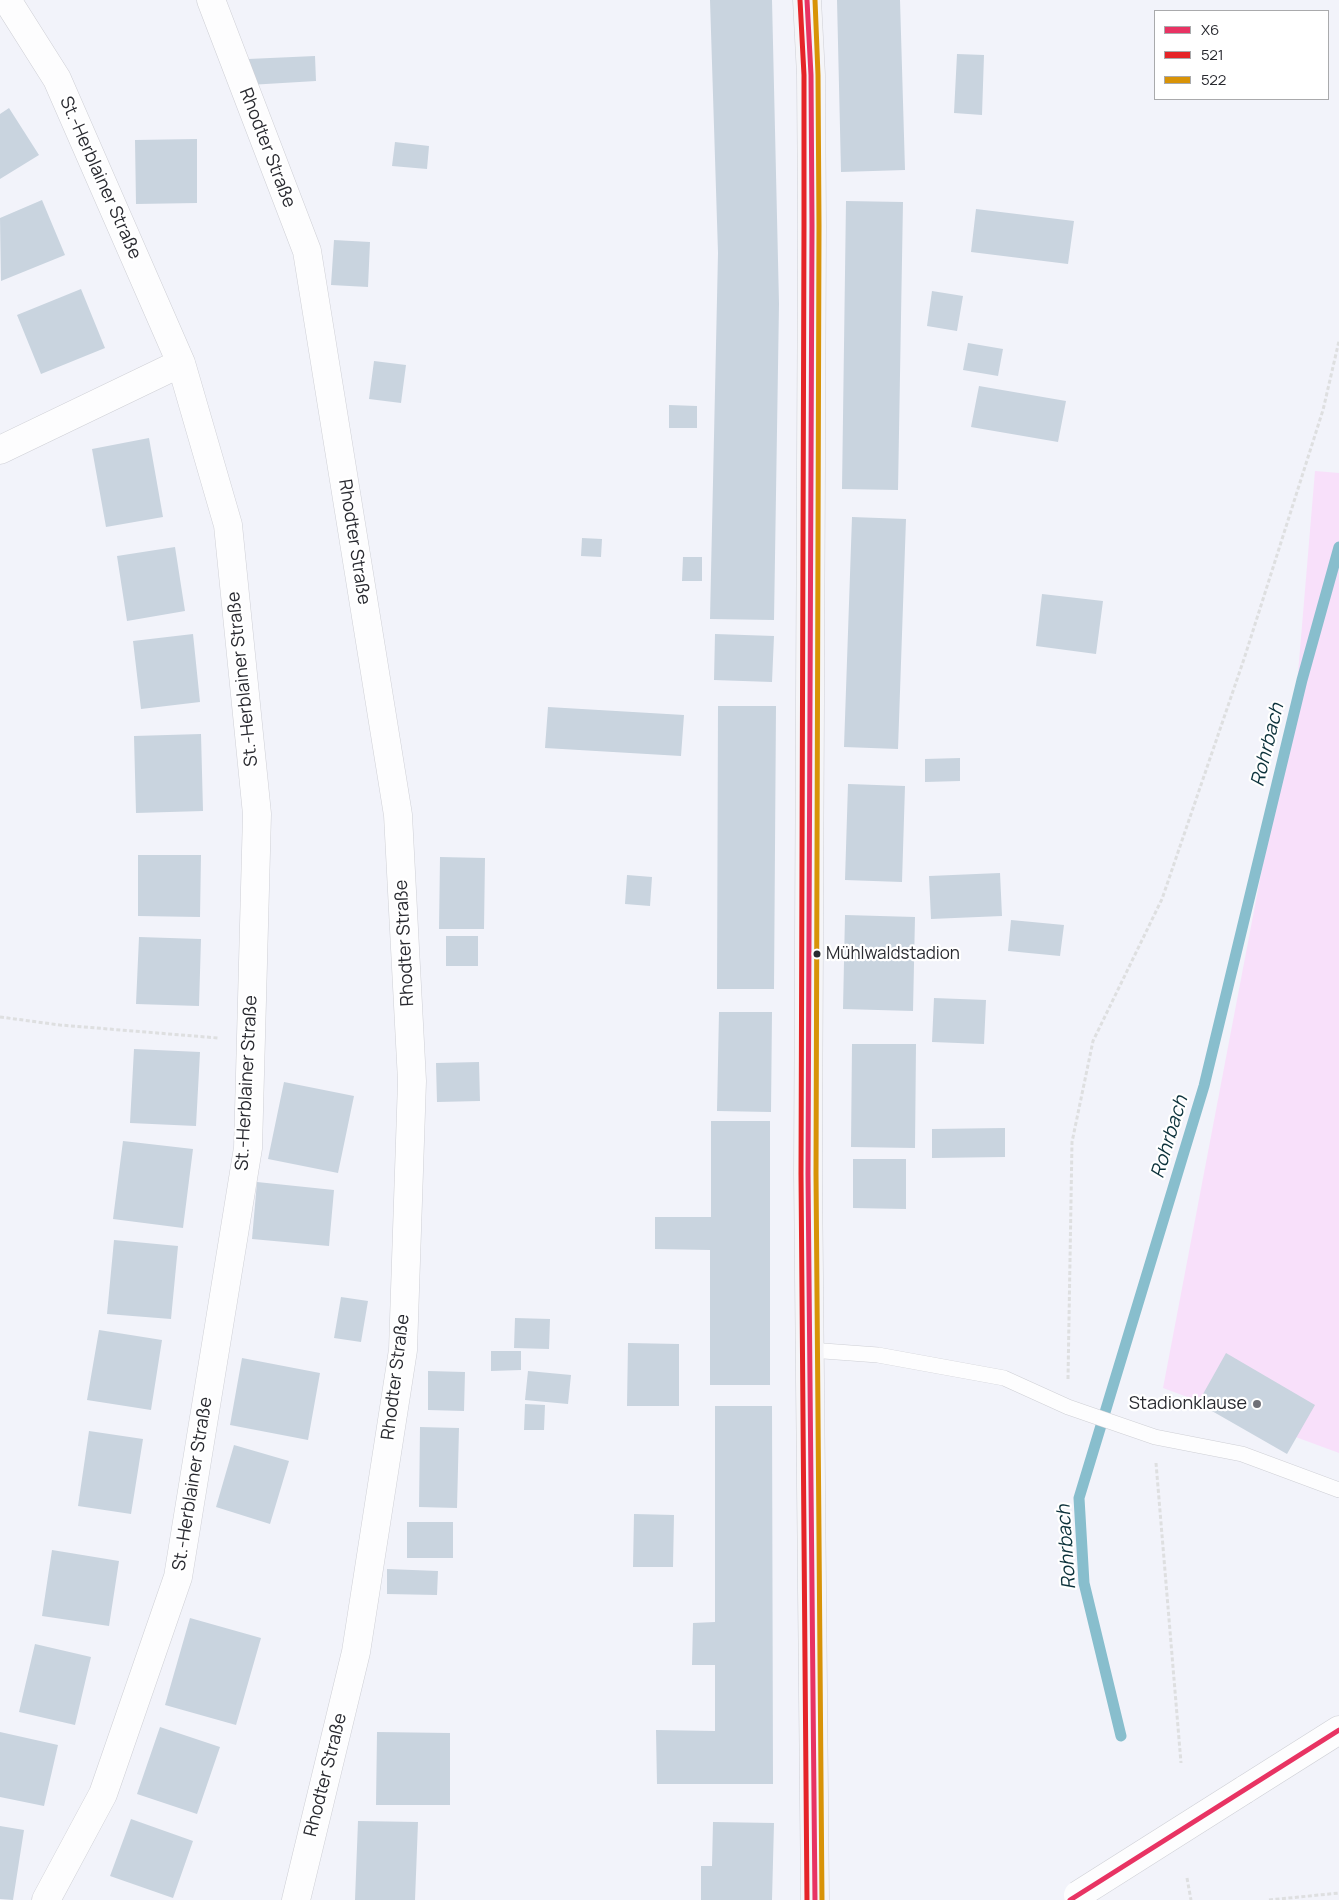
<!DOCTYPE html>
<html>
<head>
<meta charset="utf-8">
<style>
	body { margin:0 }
	#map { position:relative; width:1339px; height:1900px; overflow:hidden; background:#f2f3fa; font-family:Manrope,sans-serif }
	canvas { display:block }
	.legend { position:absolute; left:1154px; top:10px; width:175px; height:90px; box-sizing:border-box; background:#fff; border:1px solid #a9aaac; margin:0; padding:6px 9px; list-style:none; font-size:15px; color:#292a30 }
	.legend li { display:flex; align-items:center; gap:10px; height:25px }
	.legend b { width:25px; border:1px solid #a9aaac }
</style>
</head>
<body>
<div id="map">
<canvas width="1339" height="1900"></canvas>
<ul class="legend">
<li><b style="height:6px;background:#e83363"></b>X6</li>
<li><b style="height:6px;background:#e52428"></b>521</li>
<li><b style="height:6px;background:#d89307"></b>522</li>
</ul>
</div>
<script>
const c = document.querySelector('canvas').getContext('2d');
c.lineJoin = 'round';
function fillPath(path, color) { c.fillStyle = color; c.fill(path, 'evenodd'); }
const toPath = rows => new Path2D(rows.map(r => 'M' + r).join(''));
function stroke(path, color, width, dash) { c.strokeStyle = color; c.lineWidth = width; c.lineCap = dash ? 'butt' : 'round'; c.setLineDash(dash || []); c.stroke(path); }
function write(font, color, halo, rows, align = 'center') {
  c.font = font + ' Manrope,sans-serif'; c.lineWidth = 4.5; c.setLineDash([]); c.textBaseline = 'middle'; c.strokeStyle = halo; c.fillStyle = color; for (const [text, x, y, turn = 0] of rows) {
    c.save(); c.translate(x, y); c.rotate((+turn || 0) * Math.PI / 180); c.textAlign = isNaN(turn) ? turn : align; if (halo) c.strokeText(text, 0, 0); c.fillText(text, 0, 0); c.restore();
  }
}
const green = toPath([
	[1315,471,1339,473,1339,1453,1163,1388,1297,685]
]);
const stream = toPath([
	[1121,1736,1084,1583,1079,1498,1204,1086,1302,680,1339,547]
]);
const building = toPath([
	[710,0,772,0,779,304,774,620,710,619,718,253],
	[837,0,900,0,905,170,841,172],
	[957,54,984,55,982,115,954,113],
	[315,56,316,81,249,85,248,59],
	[9,108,39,155,0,179,0,114],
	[197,139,197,203,136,204,135,140],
	[395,142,429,146,427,169,392,166],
	[42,200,65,255,1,281,0,218],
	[846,201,903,202,898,490,842,489],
	[976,209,1074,221,1068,264,971,252],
	[334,240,370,242,368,287,331,285],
	[81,289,105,348,41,374,17,315],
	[932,291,963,296,957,331,927,326],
	[968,343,1003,349,998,376,963,370],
	[374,361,406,365,401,403,369,399],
	[979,386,1066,401,1058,442,971,427],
	[669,405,697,406,697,428,669,428],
	[149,438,163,517,106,527,92,449],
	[852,517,906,519,898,749,844,747],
	[582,538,602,539,601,557,581,556],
	[175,547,185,611,127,621,117,556],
	[683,557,702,557,702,581,682,581],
	[1042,594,1103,601,1096,654,1036,646],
	[193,634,200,702,141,709,133,641],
	[715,634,774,636,772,682,714,680],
	[718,706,776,706,774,989,717,989],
	[548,707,684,715,681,756,545,748],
	[201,734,203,811,136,813,134,736],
	[960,758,960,781,925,782,925,759],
	[848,784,905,786,902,882,845,880],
	[138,855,201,855,200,917,138,916],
	[440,857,485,858,484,929,439,929],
	[1000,873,1002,916,931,919,929,876],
	[627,875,652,877,650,906,625,904],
	[845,915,915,917,913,1011,843,1009],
	[1011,920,1064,925,1060,956,1008,951],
	[446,936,478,936,478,966,446,966],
	[139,937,201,939,199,1006,136,1004],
	[934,998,986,1000,984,1044,932,1042],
	[719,1012,772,1012,771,1112,717,1111],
	[852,1044,916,1044,915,1148,851,1147],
	[134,1049,200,1052,196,1126,130,1123],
	[479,1062,480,1101,437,1102,436,1063],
	[284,1082,354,1096,338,1173,268,1159],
	[711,1121,770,1121,770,1385,710,1385,710,1250,655,1249,655,1217,711,1217],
	[1005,1128,1005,1157,932,1158,932,1129],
	[123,1141,193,1149,183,1228,113,1219],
	[853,1159,906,1159,906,1209,853,1208],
	[257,1182,334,1190,329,1246,252,1239],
	[114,1240,178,1246,171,1319,107,1314],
	[341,1297,368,1301,361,1342,334,1338],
	[515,1318,550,1319,549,1349,514,1348],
	[99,1330,162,1340,151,1410,87,1400],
	[628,1343,679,1344,679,1406,627,1406],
	[491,1351,521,1351,521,1370,491,1371],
	[1226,1353,1315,1405,1287,1454,1198,1403],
	[242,1358,320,1373,308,1440,230,1425],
	[428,1371,465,1372,464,1411,428,1410],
	[528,1371,571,1375,568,1404,525,1400],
	[525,1404,545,1405,544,1430,524,1430],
	[715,1406,772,1406,773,1784,657,1784,656,1730,715,1731,715,1665,692,1665,693,1623,715,1622],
	[420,1427,459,1428,457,1508,419,1507],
	[89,1431,143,1439,131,1514,78,1506],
	[234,1445,289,1461,270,1524,216,1507],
	[634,1514,674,1515,673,1567,633,1567],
	[407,1522,453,1522,453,1558,407,1558],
	[52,1550,119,1561,109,1626,42,1616],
	[387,1569,438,1571,437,1595,387,1594],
	[190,1618,261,1638,236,1725,165,1705],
	[35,1644,91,1657,75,1725,19,1712],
	[160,1727,220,1747,197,1814,137,1794],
	[0,1732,58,1745,44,1806,0,1797],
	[377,1732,450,1733,450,1805,376,1805],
	[131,1819,193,1841,173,1898,110,1876],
	[358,1821,418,1822,415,1900,355,1900],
	[713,1822,774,1823,772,1900,701,1900,701,1866,712,1866],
	[0,1826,24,1830,13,1900,0,1899]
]);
const path = toPath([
	[0,1017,60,1025,218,1038],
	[1068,1379,1072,1142,1093,1041,1162,899,1244,659,1323,410,1339,341],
	[1156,1463,1181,1763],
	[1187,1878,1191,1900],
	[1269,1900,1339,1893]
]);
const service = toPath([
	[810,1350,878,1355,1004,1378,1068,1407,1155,1437,1242,1454,1339,1490]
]);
const minor = toPath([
	[7,0,57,79,181,363,228,525,257,814,248,1148,178,1577,103,1794,46,1900],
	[211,0,307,251,398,815,412,1081,403,1350,356,1652,296,1900],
	[0,450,181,363]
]);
const tertiary = toPath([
	[1244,1790,1339,1730]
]);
const secondary = toPath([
	[807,0,811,75,812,226,808,1173,815,1900]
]);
const tertiaryBridge = toPath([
	[1078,1895,1244,1790]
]);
const bus1 = toPath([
	[807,0,811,75,812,226,808,1173,815,1900],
	[1070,1900,1339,1730]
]);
const bus2 = toPath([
	[800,0,804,75,804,226,801,1173,807,1900]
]);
const bus3 = toPath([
	[815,0,818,75,819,226,816,1173,822,1900]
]);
const markers = [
	[817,954,4.5,"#292a30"],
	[1257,1404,5,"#6f7077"]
];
const busNames = [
	["Mühlwaldstadion",826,954]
];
const streetNames = [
	["Rhodter Straße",267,148,69],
	["St.-Herblainer Straße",100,178,66],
	["Rhodter Straße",354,542,81],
	["St.-Herblainer Straße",243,679,-96],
	["Rhodter Straße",405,943,-93],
	["St.-Herblainer Straße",247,1083,-87],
	["Rhodter Straße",396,1377,-83],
	["St.-Herblainer Straße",193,1484,-81],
	["Rhodter Straße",326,1775,-76]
];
const poiNames = [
	["Stadionklause",1247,1404]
];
const waterNames = [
	["Rohrbach",1268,745,-76],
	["Rohrbach",1170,1137,-73],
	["Rohrbach",1067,1547,-94]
];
fillPath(green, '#f8e0fa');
stroke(stream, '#88becd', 11);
fillPath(building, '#c9d4df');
stroke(service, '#cecfd5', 16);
stroke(minor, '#cecfd5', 29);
stroke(tertiary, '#cecfd5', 29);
stroke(secondary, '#cecfd5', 29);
stroke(path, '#dedfe0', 3, [4, 2.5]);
stroke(service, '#fdfdfe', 15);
stroke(minor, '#fdfdfe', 28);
stroke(tertiary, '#fdfdfe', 28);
stroke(secondary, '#f5f5f8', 28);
stroke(tertiaryBridge, '#cecfd5', 29, []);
stroke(tertiaryBridge, '#fdfdfe', 28);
stroke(bus1, '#e83363', 5);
stroke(bus2, '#e52428', 5);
stroke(bus3, '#d89307', 5);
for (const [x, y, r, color] of markers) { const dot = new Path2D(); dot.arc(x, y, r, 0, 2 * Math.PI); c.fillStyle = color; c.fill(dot); stroke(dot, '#fff', 2); }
write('17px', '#292a30', '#fff', busNames, 'left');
write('18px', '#292a30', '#fff', streetNames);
write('18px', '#292a30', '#fff', poiNames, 'right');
write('italic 19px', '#0b313a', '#fff', waterNames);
</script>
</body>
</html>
